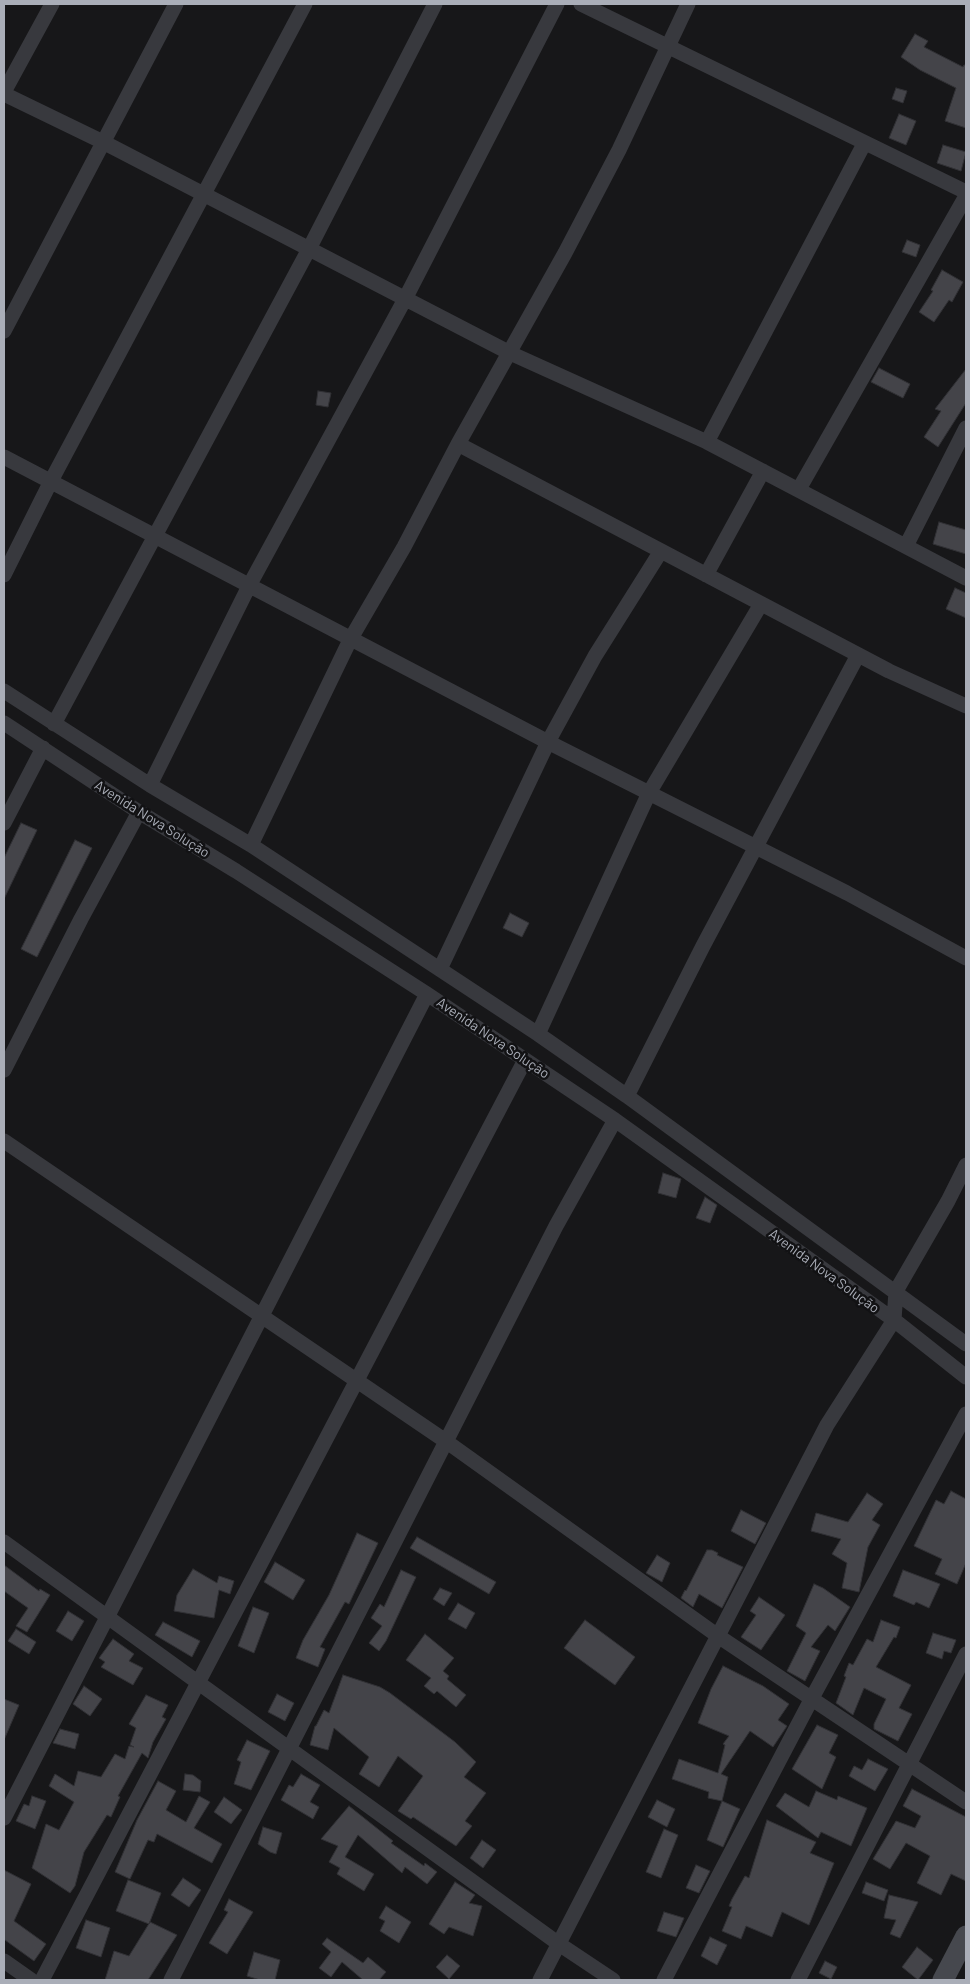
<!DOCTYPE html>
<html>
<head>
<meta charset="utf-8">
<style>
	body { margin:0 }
	#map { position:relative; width:970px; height:1984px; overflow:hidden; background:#171719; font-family:Barlow,sans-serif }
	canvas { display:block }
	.frame { position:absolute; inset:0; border:5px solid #aaaeb8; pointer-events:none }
</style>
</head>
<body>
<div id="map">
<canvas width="970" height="1984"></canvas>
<div class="frame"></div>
</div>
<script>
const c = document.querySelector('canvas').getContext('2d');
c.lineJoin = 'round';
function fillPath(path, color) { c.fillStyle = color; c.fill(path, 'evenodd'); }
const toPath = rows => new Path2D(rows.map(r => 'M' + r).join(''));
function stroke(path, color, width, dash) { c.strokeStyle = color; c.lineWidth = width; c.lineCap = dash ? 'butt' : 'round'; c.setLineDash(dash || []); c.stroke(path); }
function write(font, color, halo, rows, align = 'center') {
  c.font = font + ' Barlow,sans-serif'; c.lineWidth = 5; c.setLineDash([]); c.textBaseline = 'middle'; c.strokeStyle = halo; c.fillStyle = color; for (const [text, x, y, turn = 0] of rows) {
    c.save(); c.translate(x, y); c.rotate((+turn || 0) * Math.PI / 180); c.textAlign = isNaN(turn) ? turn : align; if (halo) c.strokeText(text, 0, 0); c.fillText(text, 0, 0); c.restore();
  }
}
const building = toPath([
	[915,34,928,41,924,47,963,67,964,65,966,65,966,128,945,121,956,88,920,70,901,57,915,34],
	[896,88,907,91,903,103,892,99,896,88],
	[899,114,916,121,906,145,889,138,899,114],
	[943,145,966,152,961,171,937,163,943,145],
	[907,240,920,245,916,257,902,252,907,240],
	[942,270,963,282,952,302,949,300,934,322,919,312,933,291,931,290,942,270],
	[879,368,910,384,903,398,871,382,879,368],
	[966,369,966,403,938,447,924,437,941,411,935,409,966,369],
	[318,391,331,393,328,407,316,405,318,391],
	[939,522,966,530,966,554,933,544,939,522],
	[955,588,966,593,966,618,946,609,955,588],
	[21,823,37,830,4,899,4,858,21,823],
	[75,840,92,848,37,957,21,949,75,840],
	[510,913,529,923,522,937,503,928,510,913],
	[663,1173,681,1179,676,1198,658,1193,663,1173],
	[705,1197,717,1205,710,1223,696,1218,705,1197],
	[951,1491,966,1499,966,1563,957,1584,935,1574,942,1559,914,1546,936,1500,944,1504,951,1491],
	[867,1493,883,1504,872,1520,880,1525,868,1547,859,1592,842,1588,847,1563,832,1554,841,1539,811,1531,816,1513,848,1522,867,1493],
	[741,1510,766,1523,755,1544,731,1531,741,1510],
	[357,1533,378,1543,349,1604,345,1602,320,1647,325,1649,318,1667,296,1658,303,1640,329,1595,357,1533],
	[417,1537,496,1582,489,1594,410,1548,417,1537],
	[707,1550,712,1550,718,1553,717,1555,743,1567,722,1608,699,1594,693,1607,681,1598,685,1590,686,1591,707,1550],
	[657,1555,670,1563,662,1582,646,1573,657,1555],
	[275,1562,305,1580,293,1600,264,1582,275,1562],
	[4,1565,39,1591,40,1589,50,1595,27,1632,16,1626,28,1608,4,1591,4,1565],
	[193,1569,217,1583,219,1576,234,1581,230,1594,219,1590,214,1618,174,1611,177,1595,193,1569],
	[401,1570,416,1577,386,1641,379,1651,369,1643,382,1626,371,1618,380,1604,384,1607,401,1570],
	[903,1570,940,1584,929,1608,916,1602,914,1605,893,1596,903,1570],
	[814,1584,823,1588,850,1607,835,1631,828,1625,811,1647,820,1651,805,1681,787,1671,806,1633,796,1626,814,1584],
	[440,1588,452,1593,444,1606,433,1599,440,1588],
	[759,1597,785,1615,761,1650,741,1637,756,1615,750,1611,759,1597],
	[458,1603,475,1613,466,1629,448,1619,458,1603],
	[253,1607,269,1613,254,1653,238,1646,253,1607],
	[68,1611,84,1621,72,1641,56,1631,68,1611],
	[585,1620,635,1657,615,1685,564,1648,585,1620],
	[881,1620,900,1627,896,1638,894,1637,876,1667,911,1685,899,1708,912,1714,898,1741,874,1729,874,1724,886,1699,864,1688,853,1715,836,1703,846,1677,844,1676,849,1663,853,1665,867,1639,873,1642,881,1620],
	[163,1622,200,1641,192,1657,155,1635,163,1622],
	[16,1629,36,1642,29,1654,8,1641,16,1629],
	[933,1633,956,1640,951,1653,944,1651,942,1659,926,1653,933,1633],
	[425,1634,454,1658,443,1671,449,1676,447,1679,466,1695,456,1707,437,1691,434,1694,424,1686,431,1678,406,1660,425,1634],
	[113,1639,134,1654,129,1661,143,1668,133,1685,101,1667,105,1662,99,1658,113,1639],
	[723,1666,763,1686,789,1704,778,1720,787,1726,773,1747,750,1731,721,1774,728,1777,722,1801,740,1809,723,1847,707,1840,722,1801,708,1798,709,1792,672,1779,679,1759,718,1773,725,1745,723,1744,729,1736,698,1723,711,1689,723,1666],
	[343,1675,380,1687,390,1693,455,1742,476,1762,464,1777,486,1793,465,1821,472,1826,456,1846,413,1817,411,1819,398,1811,423,1776,398,1756,379,1787,359,1774,369,1757,334,1728,328,1750,310,1745,315,1726,316,1726,324,1710,329,1713,343,1675],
	[84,1686,102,1699,90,1716,73,1704,84,1686],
	[277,1694,294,1703,285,1721,268,1712,277,1694],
	[146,1695,168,1705,162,1717,166,1719,153,1742,148,1758,142,1753,118,1796,120,1797,111,1817,107,1815,84,1852,75,1886,70,1893,32,1868,46,1824,59,1830,74,1802,49,1786,55,1774,74,1786,78,1771,101,1777,115,1754,125,1759,129,1746,134,1747,130,1745,136,1728,129,1724,146,1695],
	[4,1699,19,1705,4,1740,4,1699],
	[817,1725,838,1735,829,1753,836,1757,822,1789,792,1769,817,1725],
	[60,1729,79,1734,75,1749,53,1743,60,1729],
	[247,1740,270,1751,251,1790,234,1784,241,1762,237,1760,247,1740],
	[868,1759,888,1769,875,1791,849,1776,854,1766,862,1770,868,1759],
	[185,1774,193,1775,201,1781,200,1792,183,1790,185,1774],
	[301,1774,320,1785,310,1802,319,1807,313,1819,281,1800,289,1785,293,1787,301,1774],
	[158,1781,176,1791,166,1810,186,1822,199,1796,210,1802,194,1828,222,1844,212,1863,157,1834,154,1842,148,1840,130,1879,115,1872,137,1820,158,1781],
	[912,1789,966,1817,966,1881,951,1874,941,1895,917,1883,930,1856,906,1843,890,1869,873,1859,896,1821,915,1828,921,1816,903,1806,912,1789],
	[816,1791,837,1800,838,1796,867,1808,851,1846,821,1832,818,1838,776,1806,785,1793,809,1807,816,1791],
	[32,1796,46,1801,35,1829,16,1821,24,1804,29,1806,32,1796],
	[224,1797,242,1810,231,1824,214,1812,224,1797],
	[657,1800,675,1809,667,1827,648,1817,657,1800],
	[349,1806,393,1841,391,1843,424,1866,425,1863,437,1872,427,1884,405,1867,402,1873,358,1835,345,1857,374,1874,364,1891,337,1874,340,1868,329,1862,338,1846,321,1839,349,1806],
	[767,1820,816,1842,810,1853,834,1863,809,1925,782,1912,772,1937,746,1926,741,1939,722,1931,732,1907,729,1906,732,1899,745,1876,749,1878,767,1820],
	[263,1827,282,1833,276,1854,270,1852,258,1844,263,1827],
	[664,1829,678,1835,661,1878,646,1872,664,1829],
	[482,1840,496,1850,483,1868,470,1858,482,1840],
	[696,1865,710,1871,699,1893,686,1888,696,1865],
	[4,1870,31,1884,14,1921,46,1944,34,1961,5,1940,4,1943,4,1870],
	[183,1878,201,1890,189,1907,171,1895,183,1878],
	[128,1880,161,1893,149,1924,116,1911,128,1880],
	[455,1882,475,1895,469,1903,482,1906,473,1936,449,1927,444,1934,429,1924,455,1882],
	[866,1882,888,1890,884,1901,862,1893,866,1882],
	[889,1895,918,1902,900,1938,890,1934,896,1920,884,1918,889,1895],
	[229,1899,253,1912,227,1954,209,1943,228,1912,224,1910,229,1899],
	[386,1906,411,1922,399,1943,380,1931,385,1921,379,1918,386,1906],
	[664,1912,684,1918,676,1937,657,1931,664,1912],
	[86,1920,110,1928,101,1957,76,1948,86,1920],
	[150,1922,177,1935,148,1980,105,1980,114,1951,129,1956,150,1922],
	[710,1937,727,1945,717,1965,701,1956,710,1937],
	[327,1938,363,1963,368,1957,386,1972,379,1980,363,1980,342,1962,331,1977,319,1968,331,1952,322,1944,327,1938],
	[917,1947,933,1960,918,1980,902,1967,917,1947],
	[254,1952,280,1960,275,1980,260,1980,247,1976,254,1952],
	[447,1955,460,1966,449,1979,436,1967,447,1955],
	[825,1961,837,1967,831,1979,819,1973,825,1961]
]);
const street = toPath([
	[581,4,966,192],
	[4,92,52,4],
	[4,94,103,142,510,353,707,442,966,578],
	[4,331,176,4],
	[707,442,864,144],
	[458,444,889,671,966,706],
	[4,457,548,742,847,893,966,958],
	[799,489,966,196],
	[906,546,966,428],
	[4,575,51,481,305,4],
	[706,575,763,471],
	[4,691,150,785,251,845,538,1034,627,1096,966,1344],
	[4,723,139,812,236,871,427,994,615,1120,894,1320,966,1377],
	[54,724,309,249,435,4],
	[150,785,249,586,405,299,557,4],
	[4,823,43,748],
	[251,845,350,640,404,547,458,444,565,253,619,150,688,4],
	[440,969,548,742,595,656,661,551],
	[538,1034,649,793,761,604],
	[4,1070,81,919,139,812],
	[627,1096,703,946,858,655],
	[4,1141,447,1442,718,1636,966,1802],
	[4,1542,559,1944,613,1980],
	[4,1818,427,994],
	[4,1961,31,1980],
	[42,1980,525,1060],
	[171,1980,556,1226,615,1120],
	[540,1980,827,1425,894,1320,896,1291,948,1201,966,1165],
	[664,1980,812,1698,966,1414],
	[798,1980,966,1654]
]);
const secondary = toPath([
	[943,1980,966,1936]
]);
const streetNames = [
	["Avenida Nova Solução",152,819,32],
	["Avenida Nova Solução",493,1038,34],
	["Avenida Nova Solução",824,1271,36]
];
fillPath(building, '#444449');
stroke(building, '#313135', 1);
stroke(street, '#38393e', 15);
stroke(secondary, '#46484e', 21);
write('14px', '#aaaeb8', '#121214', streetNames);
</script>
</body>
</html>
